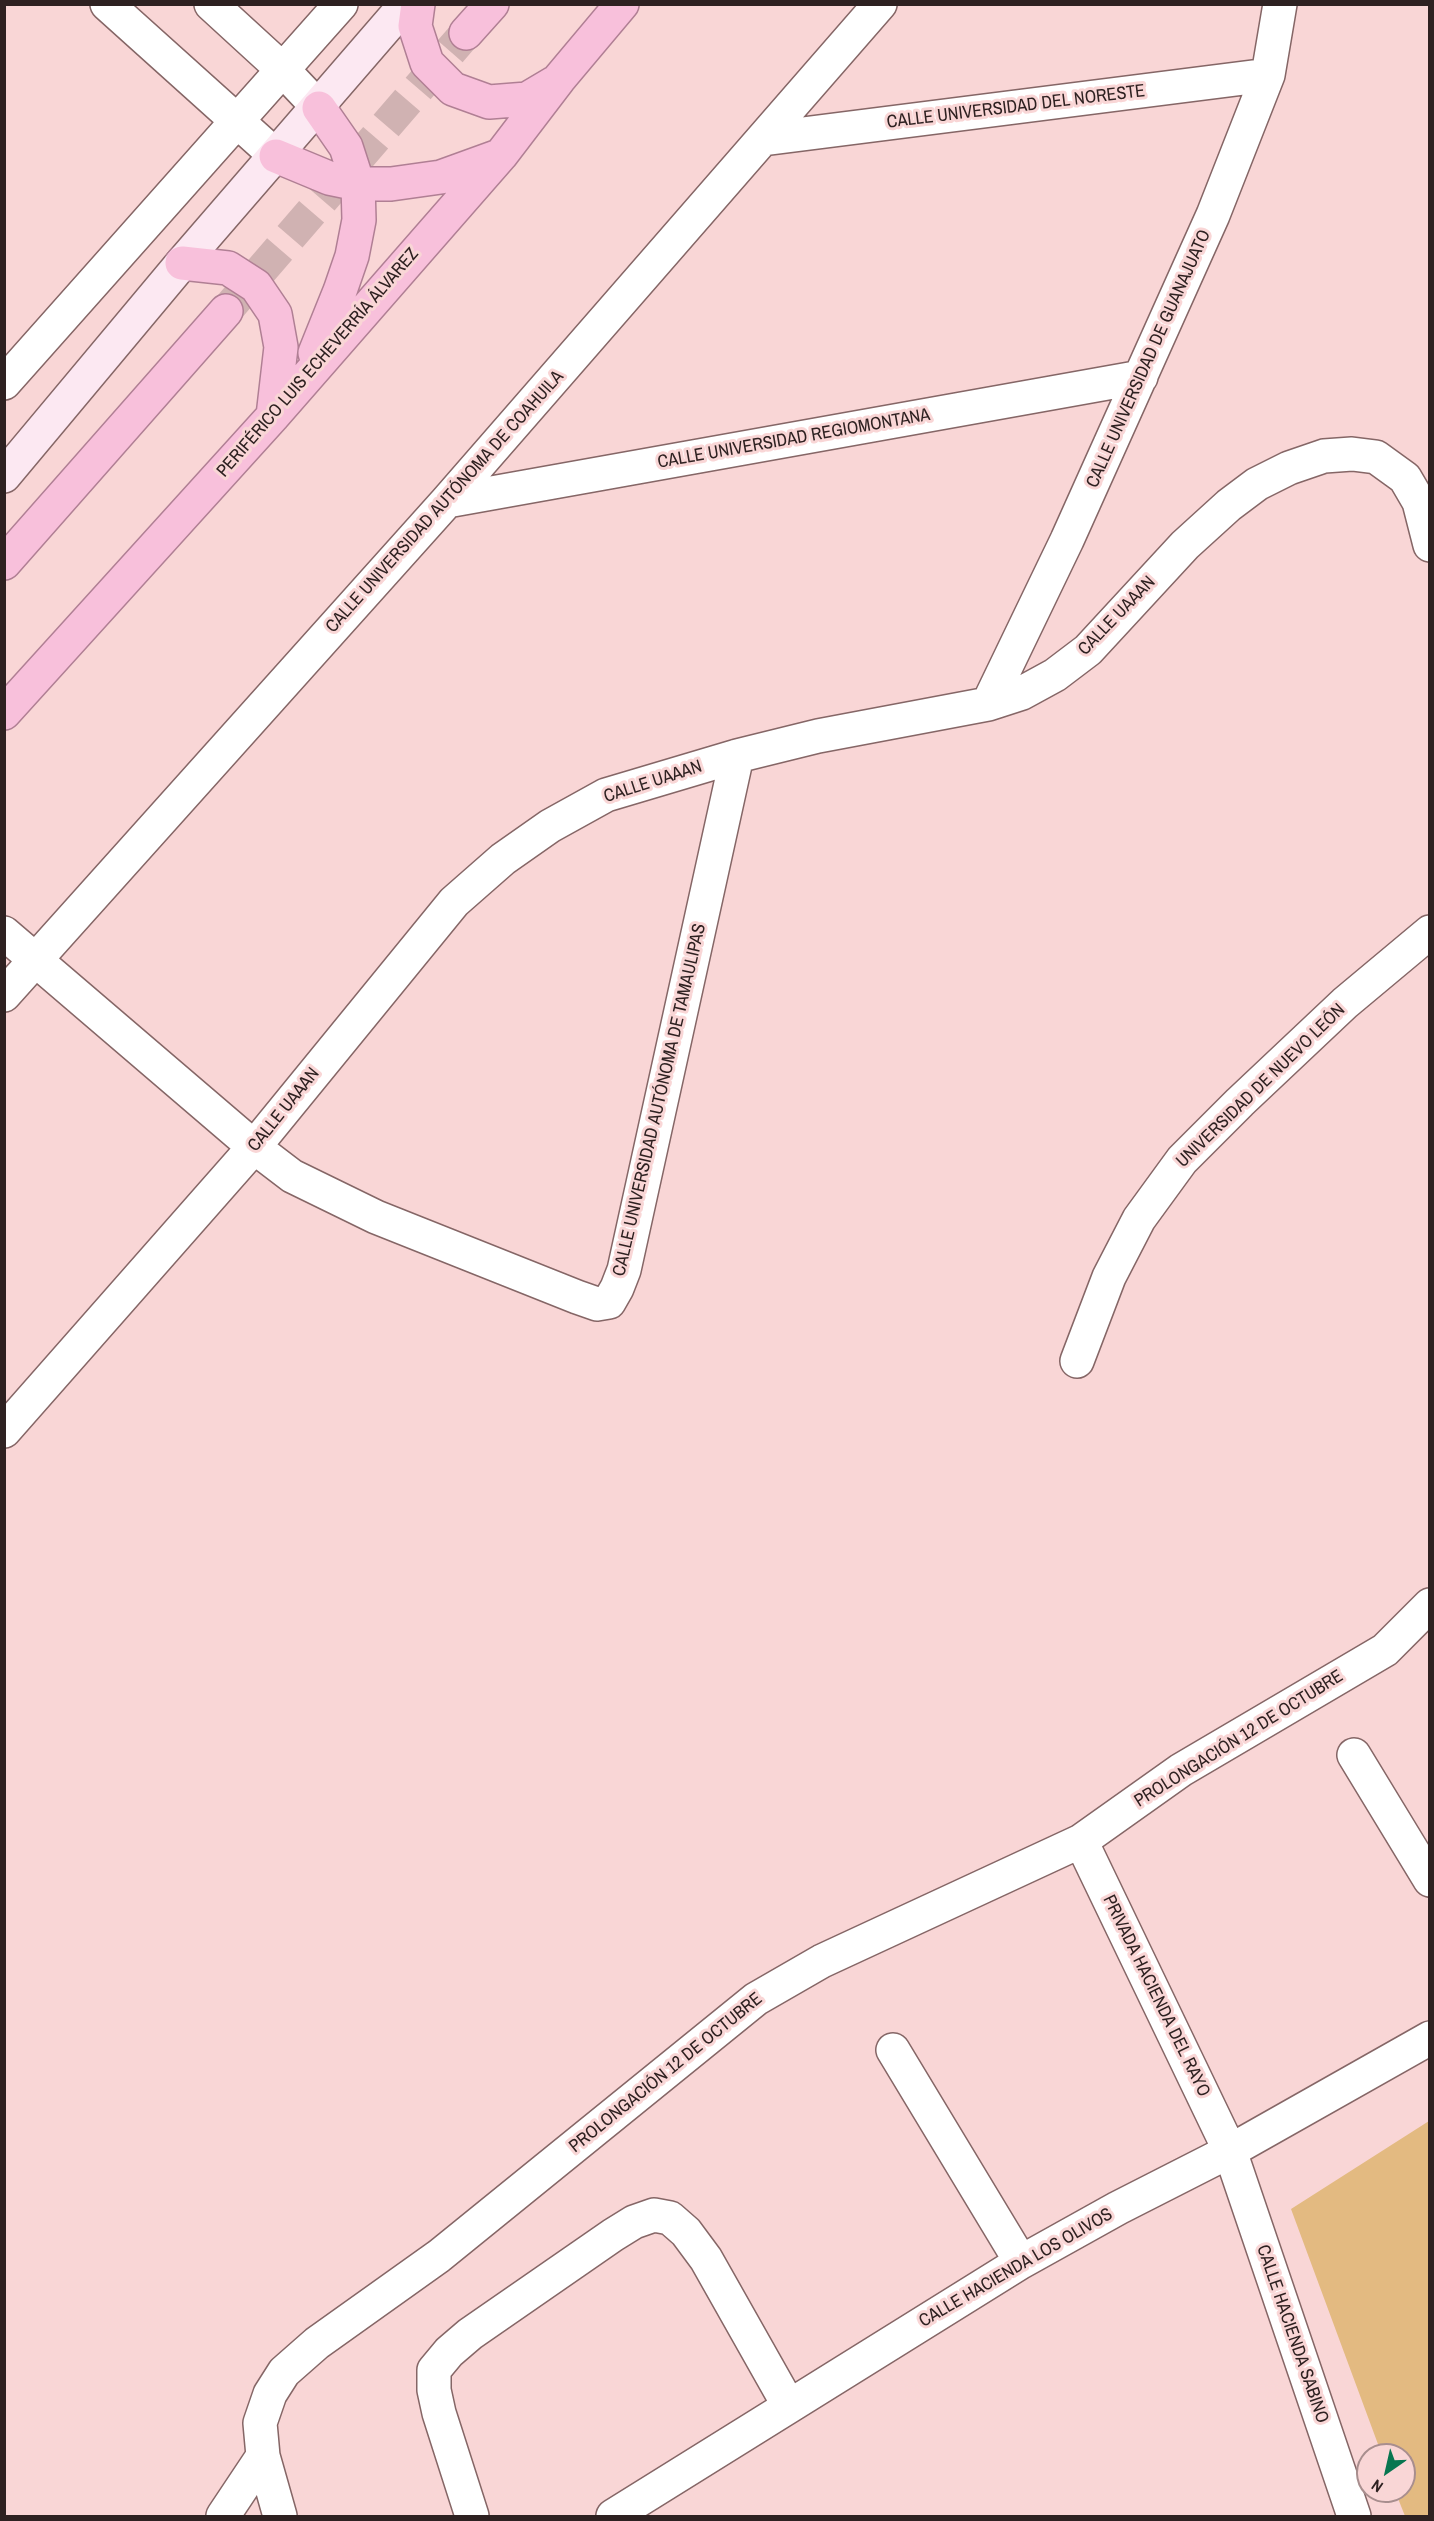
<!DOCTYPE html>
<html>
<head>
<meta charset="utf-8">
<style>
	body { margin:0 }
	#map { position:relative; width:1434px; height:2521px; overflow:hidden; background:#f9d6d6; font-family:"Archivo Narrow",sans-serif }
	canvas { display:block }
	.frame { position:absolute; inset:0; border:6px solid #2e2121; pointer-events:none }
	.north { position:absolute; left:1356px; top:2443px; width:60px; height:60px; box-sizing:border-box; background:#f9d6d6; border:2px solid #a88e8e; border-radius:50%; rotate:214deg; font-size:16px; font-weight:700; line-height:24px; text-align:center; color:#2e2121 }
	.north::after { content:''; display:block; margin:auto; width:21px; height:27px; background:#087650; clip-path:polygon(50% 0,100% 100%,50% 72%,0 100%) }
</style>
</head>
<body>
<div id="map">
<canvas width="1434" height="2521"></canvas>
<div class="frame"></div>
<div class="north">N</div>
</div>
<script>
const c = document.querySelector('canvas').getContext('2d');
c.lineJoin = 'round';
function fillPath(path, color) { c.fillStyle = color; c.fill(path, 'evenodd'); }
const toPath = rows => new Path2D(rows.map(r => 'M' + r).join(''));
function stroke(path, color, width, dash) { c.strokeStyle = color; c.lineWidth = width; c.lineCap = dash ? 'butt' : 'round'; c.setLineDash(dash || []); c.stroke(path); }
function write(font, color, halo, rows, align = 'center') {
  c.font = font + ' "Archivo Narrow",sans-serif'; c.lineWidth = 6; c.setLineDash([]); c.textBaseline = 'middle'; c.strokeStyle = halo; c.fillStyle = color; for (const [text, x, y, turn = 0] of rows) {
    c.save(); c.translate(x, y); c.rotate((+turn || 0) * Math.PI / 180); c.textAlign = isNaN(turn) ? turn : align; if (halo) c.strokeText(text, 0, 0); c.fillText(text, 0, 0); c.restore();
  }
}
const green = toPath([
	[1429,2121,1429,2516,1405,2516,1395,2491,1404,2491,1404,2455,1382,2455,1291,2209]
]);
const trunkTunnel = toPath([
	[226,311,466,33]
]);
const minor = toPath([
	[763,139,1268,75],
	[447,501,1141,377],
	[988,704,1067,540,1213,215,1268,75,1280,4],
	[4,933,254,1147,292,1176,376,1217,577,1297,597,1304,609,1302,617,1288,624,1270,737,756],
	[4,995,447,501,880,4],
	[1077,1361,1109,1277,1139,1219,1182,1160,1240,1102,1345,1003,1430,932],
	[4,1431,254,1147,454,902,503,859,550,826,606,795,737,756,818,736,988,704,1022,693,1055,675,1088,650,1185,545,1229,505,1257,484,1289,468,1324,456,1352,454,1376,457,1405,478,1419,502,1430,545],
	[1354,1755,1430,1880],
	[1081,1841,1230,2151,1354,2516],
	[893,2050,1021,2262],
	[223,2516,263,2456],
	[280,2516,263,2456,260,2423,270,2394,284,2372,317,2343,439,2256,756,1999,822,1961,1081,1841,1181,1770,1385,1650,1430,1605],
	[472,2516,439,2413,434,2390,434,2370,449,2352,470,2334,613,2235,634,2222,654,2215,670,2218,686,2232,706,2259,789,2406],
	[613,2516,1021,2262,1118,2208,1230,2151,1430,2038]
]);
const tertiary = toPath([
	[107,4,276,156],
	[211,4,283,70,319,108],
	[4,383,341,4]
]);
const secondary = toPath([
	[4,476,182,263,406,4]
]);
const trunk = toPath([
	[418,4,415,26,427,63,453,89,489,102,527,99,554,83],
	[466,33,492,4],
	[276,156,329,178,358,184,391,184,441,177,499,156],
	[182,263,228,268,256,286,275,314,281,347,273,416],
	[315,353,340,291,352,256,359,220,358,184,346,147,319,108],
	[4,563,226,311],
	[4,713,273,416,501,155,559,79,622,4]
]);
const streetNames = [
	["CALLE UNIVERSIDAD DEL NORESTE",1016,107,-7],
	["CALLE UNIVERSIDAD DE GUANAJUATO",1149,359,-66],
	["PERIFÉRICO LUIS ECHEVERRÍA ÁLVAREZ",318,363,-49],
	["CALLE UNIVERSIDAD REGIOMONTANA",794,439,-10],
	["CALLE UNIVERSIDAD AUTÓNOMA DE COAHUILA",445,502,-48],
	["CALLE UAAAN",1117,616,-46],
	["CALLE UAAAN",653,782,-18],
	["UNIVERSIDAD DE NUEVO LEÓN",1261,1086,-44],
	["CALLE UNIVERSIDAD AUTÓNOMA DE TAMAULIPAS",660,1100,-77],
	["CALLE UAAAN",284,1110,-51],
	["PROLONGACIÓN 12 DE OCTUBRE",1239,1739,-32],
	["PRIVADA HACIENDA DEL RAYO",1156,1996,64],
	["PROLONGACIÓN 12 DE OCTUBRE",666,2073,-39],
	["CALLE HACIENDA LOS OLIVOS",1016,2268,-30],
	["CALLE HACIENDA SABINO",1292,2334,71]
];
fillPath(green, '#e3ba81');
stroke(trunkTunnel, '#d0b2b2', 33, [33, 16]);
stroke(minor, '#856666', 36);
stroke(tertiary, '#856666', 36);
stroke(secondary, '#856666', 36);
stroke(trunk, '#b07f94', 36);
stroke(minor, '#fff', 33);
stroke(tertiary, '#fff', 33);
stroke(secondary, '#fce8f2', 33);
stroke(trunk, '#f8c0db', 33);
write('18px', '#2e2121', '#f9d6d6', streetNames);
</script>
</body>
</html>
